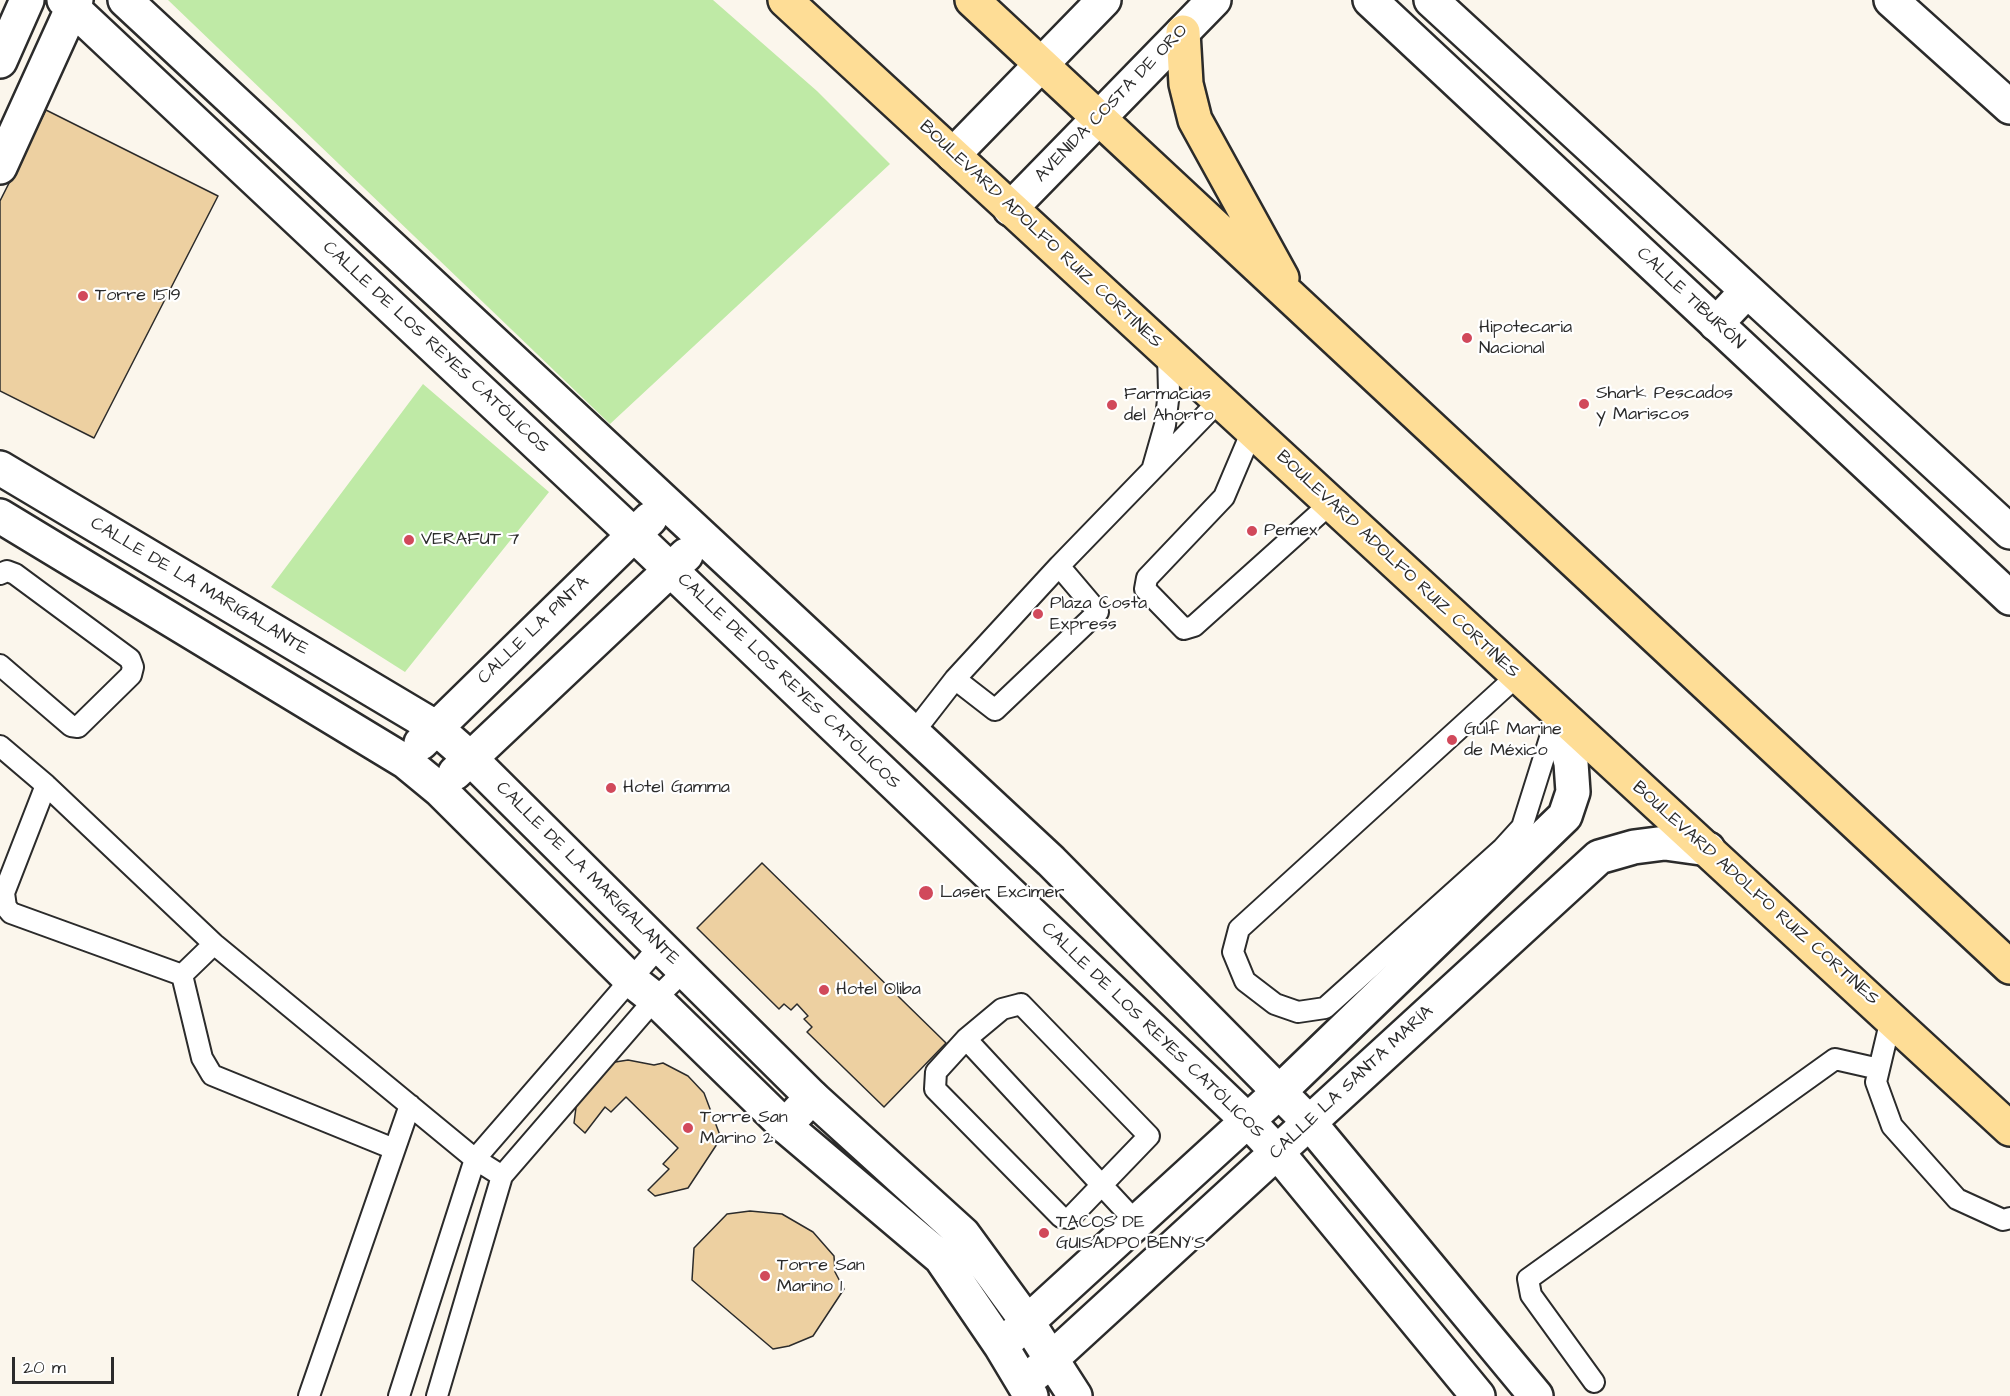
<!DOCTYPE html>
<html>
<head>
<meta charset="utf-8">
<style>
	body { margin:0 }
	#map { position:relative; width:2010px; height:1396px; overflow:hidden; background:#fbf6ec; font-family:"Architects Daughter",sans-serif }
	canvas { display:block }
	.scale { position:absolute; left:12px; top:1357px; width:102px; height:27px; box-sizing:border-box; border:3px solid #2b2b2b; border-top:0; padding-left:8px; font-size:18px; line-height:21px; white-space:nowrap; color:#2b2b2b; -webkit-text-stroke:4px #fff; paint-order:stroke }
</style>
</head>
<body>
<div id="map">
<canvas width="2010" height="1396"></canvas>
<div class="scale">20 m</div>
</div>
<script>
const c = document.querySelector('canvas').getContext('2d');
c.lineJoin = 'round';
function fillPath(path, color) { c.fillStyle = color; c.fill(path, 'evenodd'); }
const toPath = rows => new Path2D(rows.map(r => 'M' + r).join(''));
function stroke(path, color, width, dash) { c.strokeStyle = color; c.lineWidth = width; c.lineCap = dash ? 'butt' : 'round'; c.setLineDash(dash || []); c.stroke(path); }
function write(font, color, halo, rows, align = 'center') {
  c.font = font + ' "Architects Daughter",sans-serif'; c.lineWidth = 4.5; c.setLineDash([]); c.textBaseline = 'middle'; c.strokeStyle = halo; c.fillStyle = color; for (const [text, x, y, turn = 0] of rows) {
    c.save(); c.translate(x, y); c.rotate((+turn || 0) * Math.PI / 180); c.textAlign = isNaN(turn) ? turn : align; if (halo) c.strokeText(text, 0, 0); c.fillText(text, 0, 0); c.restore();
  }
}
const green = toPath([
	[168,0,713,0,817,91,890,164,610,424],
	[423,384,549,492,405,672,271,587]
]);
const building = toPath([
	[46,110,218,196,94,438,0,391,0,201,46,110],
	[762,863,946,1043,884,1107,807,1032,812,1027,804,1019,808,1016,797,1004,791,1010,784,1004,779,1009,697,928,762,863],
	[628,1060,654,1065,663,1063,688,1076,704,1093,721,1138,688,1188,655,1196,648,1190,669,1169,663,1164,678,1148,626,1097,611,1112,605,1107,585,1133,574,1123,578,1092,609,1063,628,1060],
	[750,1211,782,1214,813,1232,834,1256,835,1272,844,1289,813,1336,789,1346,773,1349,692,1280,694,1248,727,1214,750,1211]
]);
const lane = toPath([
	[1252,431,1224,497,1147,578,1145,589,1184,629,1194,626,1331,503],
	[1153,467,1165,425,1169,392,1168,354],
	[0,574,7,571,15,574,130,659,133,667,131,675,78,727,71,726,0,665],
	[1518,675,1239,929,1233,952,1245,981,1275,1004,1298,1012,1325,1008,1502,849,1522,827,1556,719],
	[955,679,995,710,1098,612,1059,566],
	[913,733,955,679,1059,566,1219,401],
	[0,746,46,785,214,944,475,1159,502,1176],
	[46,785,4,893,6,907,11,913,182,975,202,1058,212,1075,394,1149],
	[182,975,214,944],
	[1021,1004,1149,1136,1070,1218,1061,1217,935,1089,936,1072,966,1039,1002,1009,1021,1004],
	[1891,1019,1876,1082,1892,1126,1957,1199,2003,1220,2010,1218],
	[966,1039,1136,1222],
	[1594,1382,1531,1295,1528,1279,1835,1059,1879,1069],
	[309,1396,410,1105],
	[399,1396,475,1159,658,948],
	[437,1396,502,1176,655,999,685,970]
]);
const street = toPath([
	[64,0,633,534,1247,1120,1277,1152,1478,1396],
	[125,0,1051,861,1308,1121,1536,1396],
	[1370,0,2010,598],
	[1431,0,2010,532],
	[1891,0,2010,107],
	[0,61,27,0],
	[0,167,76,0],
	[0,468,435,727,469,757,812,1097,963,1234,1028,1323,1075,1396],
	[0,516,406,762,440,790,631,980,655,999,785,1126,941,1258,1001,1346,1031,1396],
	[421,743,650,519],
	[455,773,686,555],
	[1011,1337,1280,1091,1565,816,1573,792,1571,763,1558,714],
	[1036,1373,1599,857,1634,847,1665,843,1708,849]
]);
const secondary = toPath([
	[953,155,1104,0],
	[1010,209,1214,0],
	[1716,324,1747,291],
	[785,1126,812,1097]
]);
const primary = toPath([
	[785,0,2010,1129],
	[972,0,2010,967],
	[1183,32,1186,84,1195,120,1282,278]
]);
const markers = [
	[83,296,6,"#d1495b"],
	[1467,338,6,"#d1495b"],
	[1584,404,6,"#d1495b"],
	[1112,405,6,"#d1495b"],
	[1252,531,6,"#d1495b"],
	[409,540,6,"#d1495b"],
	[1038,614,6,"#d1495b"],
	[1452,740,6,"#d1495b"],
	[611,788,6,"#d1495b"],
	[926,893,8,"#d1495b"],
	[824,990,6,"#d1495b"],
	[688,1128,6,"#d1495b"],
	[1044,1233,6,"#d1495b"],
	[765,1276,6,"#d1495b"]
];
const streetNames = [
	["AVENIDA COSTA DE ORO",1112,104,-46],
	["BOULEVARD ADOLFO RUIZ CORTINES",1040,235,43],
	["CALLE TIBURÓN",1690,299,43],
	["CALLE DE LOS REYES CATÓLICOS",435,348,43],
	["BOULEVARD ADOLFO RUIZ CORTINES",1397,565,43],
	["CALLE DE LA MARIGALANTE",199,587,31],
	["CALLE LA PINTA",534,631,-44],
	["CALLE DE LOS REYES CATÓLICOS",788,682,44],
	["CALLE DE LA MARIGALANTE",587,874,45],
	["BOULEVARD ADOLFO RUIZ CORTINES",1755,894,42],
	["CALLE DE LOS REYES CATÓLICOS",1152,1031,44],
	["CALLE LA SANTA MARÍA",1352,1083,-43]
];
const poiNames = [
	["Torre 1519",95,296],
	["Hipotecaria",1479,328],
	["Nacional",1479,349],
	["Shark Pescados",1596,394],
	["y Mariscos",1596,415],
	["Farmacias",1124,395],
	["del Ahorro",1124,416],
	["Pemex",1264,531],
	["VERAFUT 7",421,540],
	["Plaza Costa",1050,604],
	["Express",1050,625],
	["Gulf Marine",1464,730],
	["de México",1464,751],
	["Hotel Gamma",623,788],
	["Laser Excimer",940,893],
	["Hotel Oliba",836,990],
	["Torre San",700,1118],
	["Marino 2",700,1139],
	["TACOS DE",1056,1223],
	["GUISADPO BENY'S",1056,1244],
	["Torre San",777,1266],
	["Marino 1",777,1287]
];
fillPath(green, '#bfeaa6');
fillPath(building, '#edd0a1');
stroke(building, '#2b2b2b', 1.5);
stroke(lane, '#2b2b2b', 24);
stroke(street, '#2b2b2b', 38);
stroke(secondary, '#2b2b2b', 38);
stroke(primary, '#2b2b2b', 38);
stroke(lane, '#fff', 20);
stroke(street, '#fff', 33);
stroke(secondary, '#fff', 33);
stroke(primary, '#fedd96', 33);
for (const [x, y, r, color] of markers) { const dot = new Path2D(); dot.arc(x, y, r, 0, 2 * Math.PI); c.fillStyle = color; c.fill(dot); stroke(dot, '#fff', 2); }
write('18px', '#2b2b2b', '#fff', streetNames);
write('18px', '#2b2b2b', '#fff', poiNames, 'left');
</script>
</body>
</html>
